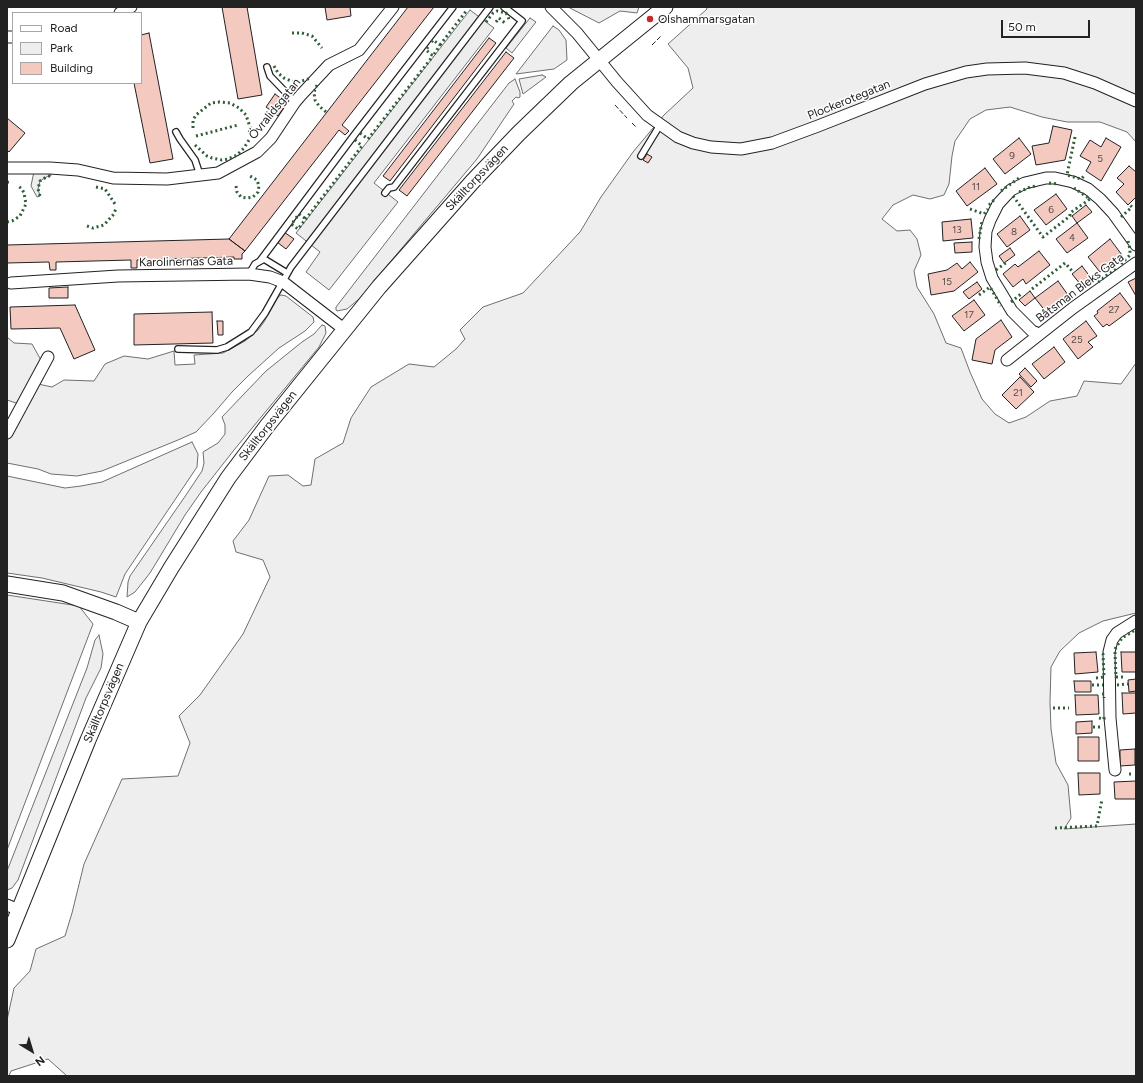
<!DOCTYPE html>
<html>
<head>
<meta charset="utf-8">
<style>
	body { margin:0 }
	#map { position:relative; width:1143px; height:1083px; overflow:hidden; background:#fff; font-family:Figtree,sans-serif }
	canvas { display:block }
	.frame { position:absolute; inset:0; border:8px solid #222; pointer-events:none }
	.legend { position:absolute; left:12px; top:12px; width:130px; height:72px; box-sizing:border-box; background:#fff; border:1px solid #a7a7a7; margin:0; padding:5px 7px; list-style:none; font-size:12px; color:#222 }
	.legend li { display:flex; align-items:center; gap:8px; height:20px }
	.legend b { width:20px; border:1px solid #a7a7a7 }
	.north { position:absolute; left:12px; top:1031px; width:40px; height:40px; -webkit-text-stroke:3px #fff; paint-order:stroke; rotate:142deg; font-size:11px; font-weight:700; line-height:16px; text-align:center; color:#222 }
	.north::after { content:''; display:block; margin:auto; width:14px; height:18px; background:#222; clip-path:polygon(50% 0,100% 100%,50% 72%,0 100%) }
	.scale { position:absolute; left:1001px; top:20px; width:89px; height:18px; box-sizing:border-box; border:2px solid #222; border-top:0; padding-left:5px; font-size:12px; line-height:14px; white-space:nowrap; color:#222; -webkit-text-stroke:3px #fff; paint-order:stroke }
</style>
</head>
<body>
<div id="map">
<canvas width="1143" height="1083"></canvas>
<div class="frame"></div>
<ul class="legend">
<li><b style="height:5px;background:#fff"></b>Road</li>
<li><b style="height:11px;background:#eee"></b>Park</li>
<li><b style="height:11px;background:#f3c9c0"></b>Building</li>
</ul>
<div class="north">N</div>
<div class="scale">50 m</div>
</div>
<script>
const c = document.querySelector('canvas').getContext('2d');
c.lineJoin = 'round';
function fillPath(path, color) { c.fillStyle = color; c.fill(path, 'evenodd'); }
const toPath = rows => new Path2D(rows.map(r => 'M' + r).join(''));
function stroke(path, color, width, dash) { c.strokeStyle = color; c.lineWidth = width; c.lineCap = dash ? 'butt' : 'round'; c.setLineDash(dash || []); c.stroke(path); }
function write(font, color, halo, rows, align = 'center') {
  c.font = font + ' Figtree,sans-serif'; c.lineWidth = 3; c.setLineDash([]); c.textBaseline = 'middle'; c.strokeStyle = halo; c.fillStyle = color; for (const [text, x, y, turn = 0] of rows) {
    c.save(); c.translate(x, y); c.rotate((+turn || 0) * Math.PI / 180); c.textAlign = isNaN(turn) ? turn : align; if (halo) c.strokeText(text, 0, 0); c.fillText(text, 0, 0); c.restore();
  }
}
const green = toPath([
	[568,7,639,7,637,13,620,11,599,23,568,7],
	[706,7,1133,7,1136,8,1136,142,1127,132,1100,122,1067,122,1042,117,1010,107,986,110,970,119,955,141,952,156,949,184,944,195,930,199,913,195,893,205,882,219,897,231,910,230,917,239,921,255,914,271,917,287,934,314,946,343,961,348,970,372,982,399,995,414,1009,423,1026,417,1050,401,1077,396,1084,381,1121,384,1136,363,1136,613,1103,621,1079,633,1060,651,1051,667,1050,702,1051,729,1056,763,1068,785,1071,818,1064,829,1136,824,1136,1076,67,1076,48,1059,11,1071,9,1076,7,1076,7,1020,14,988,30,971,36,949,65,936,72,913,84,864,122,779,178,776,190,743,179,716,200,695,243,634,270,577,263,560,236,552,233,541,249,520,269,476,288,475,303,486,311,485,315,459,343,443,351,418,371,387,409,364,434,367,456,349,465,339,460,330,483,307,523,293,580,232,601,197,633,152,664,115,693,88,688,68,668,44,707,9,706,7],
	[553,26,559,30,566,40,567,60,554,69,516,74,553,26],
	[542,75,546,77,523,94,519,79,542,75],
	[515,79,520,92,520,97,518,98,516,97,512,101,514,104,477,159,359,299,347,309,337,311,336,310,336,307,509,83,515,79],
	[50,172,51,176,48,176,40,181,38,189,40,196,37,197,31,186,33,176,34,173,50,172],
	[281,295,286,296,313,317,314,322,305,331,279,348,248,376,232,392,214,413,196,432,178,440,102,471,77,476,51,474,38,469,7,463,7,439,38,384,52,387,64,380,94,381,105,364,124,356,148,359,174,351,175,365,195,364,194,355,223,353,245,341,258,330,264,322,278,297,281,295],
	[322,325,325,326,326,333,319,347,234,450,201,492,185,515,150,573,135,592,127,597,128,582,130,576,186,495,202,471,204,463,203,452,218,443,225,434,225,425,222,417,266,371,302,342,314,334,322,325],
	[7,337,14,343,32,344,42,362,19,404,7,400,7,337],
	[192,442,198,454,197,467,125,574,116,597,101,592,42,578,7,573,7,476,65,488,81,486,102,482,192,442],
	[7,595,79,606,93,624,7,850,7,595],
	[99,635,103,654,101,668,86,698,18,880,12,888,7,890,7,871,87,668,95,640,99,635]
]);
const parking = toPath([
	[470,10,494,28,374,183,398,202,329,290,306,272,320,252,296,233,470,10],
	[530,18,536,22,512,53,506,48,530,18]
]);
const building = toPath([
	[222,7,247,7,262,95,238,99,222,7],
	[325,7,350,7,351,16,327,20,325,7],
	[408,7,434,7,342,125,349,131,345,135,339,130,245,251,229,239,408,7],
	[149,33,173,159,150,163,134,83,141,83,141,35,149,33],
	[489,38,496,43,390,181,383,176,489,38],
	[506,52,514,58,407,196,399,190,506,52],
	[275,94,287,103,278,116,266,107,275,94],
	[7,118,25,133,9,152,7,150,7,118],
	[1053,126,1072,130,1065,160,1036,165,1032,146,1049,143,1053,126],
	[1019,138,1031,154,1005,174,993,159,1019,138],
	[1106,138,1121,147,1101,181,1086,171,1091,162,1080,156,1090,140,1101,147,1106,138],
	[647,154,652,157,648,163,643,160,647,154],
	[1129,166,1136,172,1136,197,1128,205,1116,192,1124,184,1117,178,1129,166],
	[985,168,997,184,967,206,956,191,985,168],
	[1056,194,1067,209,1046,225,1034,210,1056,194],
	[1086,205,1092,212,1077,223,1072,216,1086,205],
	[1020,216,1030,230,1007,247,997,234,1020,216],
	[971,219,973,238,943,241,942,222,971,219],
	[1077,223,1088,238,1067,253,1056,239,1077,223],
	[284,232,294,239,286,249,277,242,284,232],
	[229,239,245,251,242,254,242,259,234,259,234,257,137,260,137,268,131,268,131,260,56,262,56,270,50,270,49,262,7,263,7,245,229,239],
	[1110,239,1122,255,1100,272,1088,257,1110,239],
	[972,242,972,252,955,253,954,243,972,242],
	[1010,248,1015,255,1004,263,999,256,1010,248],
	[1039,251,1050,265,1026,284,1023,279,1013,287,1003,274,1015,264,1018,267,1039,251],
	[970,262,978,272,954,291,931,295,928,274,947,270,957,263,962,269,970,262],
	[1082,266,1091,278,1081,285,1072,274,1082,266],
	[1136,278,1136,296,1128,282,1136,278],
	[1058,281,1068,295,1046,312,1035,298,1058,281],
	[977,282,982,289,969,299,963,292,977,282],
	[68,287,68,298,49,298,49,288,68,287],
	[1030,291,1035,298,1025,306,1019,300,1030,291],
	[1120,293,1132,309,1109,326,1107,324,1103,327,1094,316,1098,313,1097,311,1120,293],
	[974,300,985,315,964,331,952,316,974,300],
	[75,305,95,350,74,359,60,328,11,329,10,307,75,305],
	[212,312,213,343,134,345,134,314,212,312],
	[1001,320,1012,337,995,350,992,364,972,360,976,339,1001,320],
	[217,321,223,321,223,335,218,335,217,321],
	[1086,321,1097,336,1088,342,1093,347,1078,359,1063,339,1086,321],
	[1054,347,1065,362,1044,379,1032,364,1054,347],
	[1025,368,1037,381,1031,387,1019,374,1025,368],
	[1020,377,1034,392,1016,409,1002,395,1020,377],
	[1096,652,1098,672,1075,674,1074,653,1096,652],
	[1121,652,1136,652,1136,672,1122,672,1121,652],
	[1136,679,1136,691,1129,692,1128,680,1136,679],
	[1074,681,1091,681,1091,692,1075,692,1074,681],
	[1122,693,1136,693,1136,713,1123,714,1122,693],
	[1075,695,1098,695,1099,714,1076,715,1075,695],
	[1092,721,1092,733,1076,734,1076,722,1092,721],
	[1078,737,1099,737,1099,761,1078,761,1078,737],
	[1135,749,1135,765,1120,766,1120,750,1135,749],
	[1078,773,1100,773,1100,794,1079,795,1078,773],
	[1136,781,1136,799,1115,799,1114,782,1136,781]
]);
const lane = toPath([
	[267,67,270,76,295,102],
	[176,132,180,139,195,160,200,175],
	[641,156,660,125],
	[385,193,389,188,394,187,522,21,504,7],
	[260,261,355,134,453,7],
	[249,274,255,264,264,259,287,273],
	[178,349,217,350,227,347,251,332,265,313,291,267,490,7]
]);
const street = toPath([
	[551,7,577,33,617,82,647,115,678,137,693,143,711,147,741,149,772,143,818,126,925,84,966,72,987,69,1025,68,1064,73,1095,83,1136,101],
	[120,13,131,7],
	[7,37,13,37],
	[7,168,50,168,78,170,113,178,167,179,218,173,257,152,271,138,295,102,301,95,329,65,359,50,393,7],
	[11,283,118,276,249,274,270,277,283,282,345,330],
	[1039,334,1032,331,1012,311,992,278,987,262,985,247,986,231,990,220,998,204,1011,190,1025,183,1046,178,1055,178,1073,182,1088,189,1100,199,1113,213,1136,245],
	[1007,360,1073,308,1136,263],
	[7,433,48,357],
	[1115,770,1110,718,1109,652,1112,640,1117,633,1136,621],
	[7,905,19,910]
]);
const secondary = toPath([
	[7,584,63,593,116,612,139,622],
	[7,940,88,740,139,622,171,568,228,478,267,426,379,287,473,181,519,133,571,83,665,7]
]);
const hedge = toPath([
	[486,22,493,13,497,11,506,13,508,16,509,20],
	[496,22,499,18,506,24],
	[292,33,302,33,312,36,322,48],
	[440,45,467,10],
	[428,47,426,50,433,56,440,45,433,40,430,44],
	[274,66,278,73,284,78,291,81,299,82,311,78],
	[317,85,314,92,315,100,319,106,326,112],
	[193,128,193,120,196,115,211,103,219,102,230,103,239,108,246,115,251,130],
	[360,133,368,139,433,56],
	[196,136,238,125],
	[1075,137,1067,175,1081,179,1085,175],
	[195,145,207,156,212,158,222,160,228,159,237,155,244,148,249,140],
	[7,182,12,183],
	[1049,183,1059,184],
	[236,186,237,192,241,197,247,198,253,197,258,192,259,186,257,180,250,176],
	[96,187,105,189,115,204],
	[1001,191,1019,178],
	[1019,192,1030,187,1036,186],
	[40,196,38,189,40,181,48,176,51,176],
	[1013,196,1043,237,1070,216,1070,213,1090,199,1074,188],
	[989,205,995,199],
	[970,209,984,214,988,209],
	[1121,217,1132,207,1129,204],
	[296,218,299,214,306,219],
	[294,221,291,224,298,229,362,146,355,140],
	[7,222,12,221,20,216,26,204,24,193,22,189,17,185],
	[87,226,93,228,104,225,113,215,116,209],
	[979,239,982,221],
	[1121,264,1130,255,1130,249,1128,241],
	[996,270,1007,262],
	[1098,282,1116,268],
	[1032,289,1065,263,1073,272],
	[979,295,990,287,1001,306],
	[1011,302,1021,294],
	[1115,649,1122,638,1135,630],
	[1115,652,1116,677,1123,677],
	[1096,678,1104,677,1103,654,1101,652],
	[1092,685,1103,685],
	[1117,685,1128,684],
	[1102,694,1104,694,1104,698],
	[1053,708,1069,708],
	[1099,718,1104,719,1104,716],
	[1093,727,1103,727],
	[1129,774,1134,774],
	[1055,828,1097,826,1102,799]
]);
const fence = toPath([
	[652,45,662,35],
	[615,105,627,118],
	[632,123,637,128]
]);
const markers = [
	[650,19,4,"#c62828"]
];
const numberNames = [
	["9",1012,156],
	["5",1100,159],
	["11",976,187],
	["6",1051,210],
	["13",957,230],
	["8",1014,232],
	["4",1072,238],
	["15",947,282],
	["27",1114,310],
	["17",969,315],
	["25",1077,340],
	["21",1018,393]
];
const poiNames = [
	["Olshammarsgatan",658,19]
];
const streetNames = [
	["Plockerotegatan",849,100,-22],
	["Övralidsgatan",275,109,-51],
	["Skälltorpsvägen",477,178,-47],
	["Karolinernas Gata",186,262,-1],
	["Båtsman Bleks Gata",1080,288,-37],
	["Skälltorpsvägen",268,426,-52],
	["Skälltorpsvägen",104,703,-67]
];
fillPath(green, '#eee');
stroke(green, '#6f6f6f', 1);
fillPath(parking, '#ededed');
stroke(parking, '#6f6f6f', 1);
fillPath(building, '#f3c9c0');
stroke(building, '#222', 1);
stroke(lane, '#222', 8);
stroke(street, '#222', 13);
stroke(secondary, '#222', 17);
stroke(lane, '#fff', 5.5);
stroke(street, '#fff', 11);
stroke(secondary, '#fff', 15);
stroke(hedge, '#2f5e38', 3, [2, 3]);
stroke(fence, '#222', 1, [5, 2]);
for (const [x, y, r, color] of markers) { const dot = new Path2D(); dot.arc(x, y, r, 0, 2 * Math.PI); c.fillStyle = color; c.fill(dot); stroke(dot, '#fff', 1.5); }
write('10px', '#564c4a', null, numberNames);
write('12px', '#222', '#fff', poiNames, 'left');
write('12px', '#222', '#fff', streetNames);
</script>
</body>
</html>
